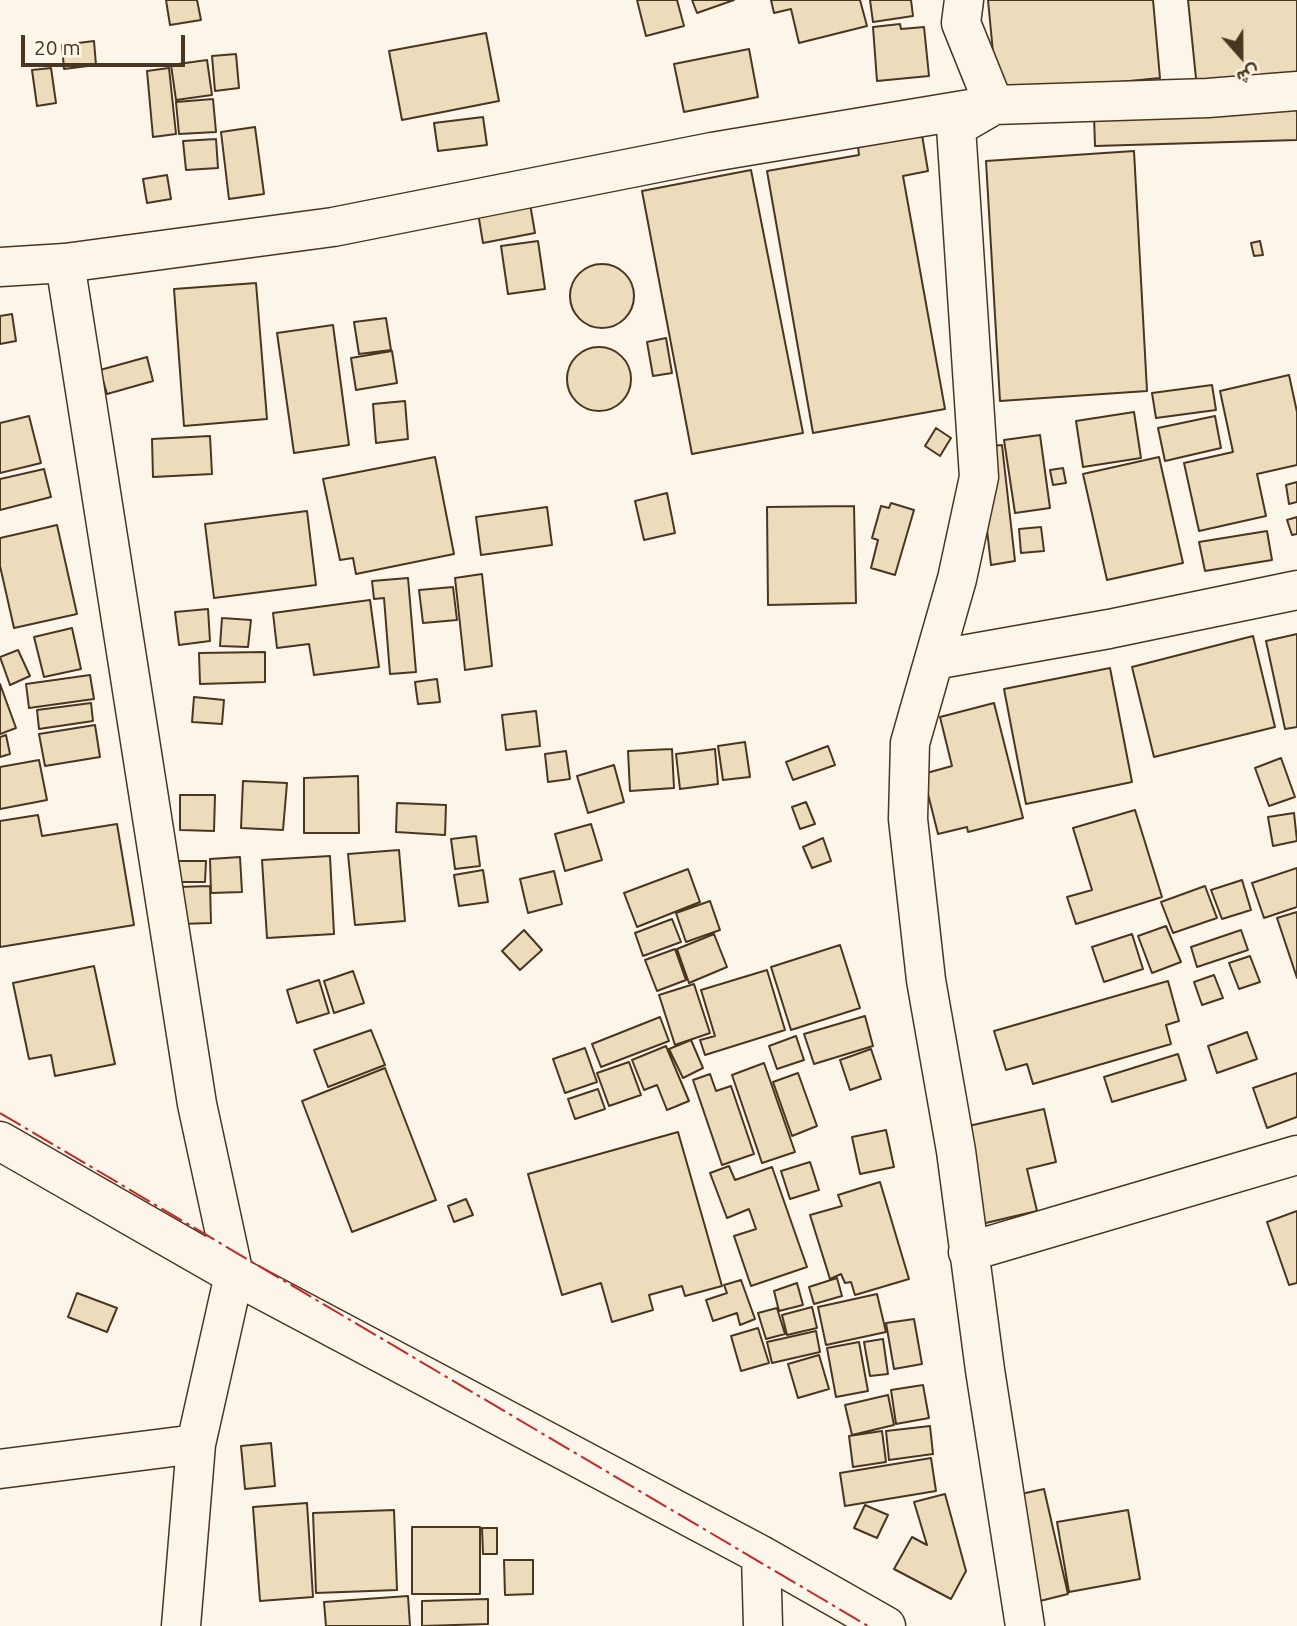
<!DOCTYPE html>
<html>
<head>
<meta charset="utf-8">
<style>
	body { margin:0 }
	#map { position:relative; width:1297px; height:1626px; overflow:hidden; background:#fbf6e9; font-family:Ubuntu,Vazirmatn,sans-serif }
	canvas { display:block }
	.north { position:absolute; left:1206px; top:21px; width:70px; height:70px; -webkit-text-stroke:5px #fbf6e9; paint-order:stroke; rotate:159deg; font-size:19px; font-weight:700; line-height:28px; text-align:center; color:#4a3520 }
	.north::after { content:''; display:block; margin:auto; width:24px; height:32px; background:#4a3520; clip-path:polygon(50% 0,100% 100%,50% 72%,0 100%) }
	.scale { position:absolute; left:21px; top:35px; width:164px; height:32px; box-sizing:border-box; border:4px solid #4a3520; border-top:0; padding-left:9px; font-size:21px; line-height:24px; white-space:nowrap; color:#4a3520; -webkit-text-stroke:5px #fbf6e9; paint-order:stroke }
</style>
</head>
<body>
<div id="map">
<canvas width="1297" height="1626"></canvas>
<div class="north">ش</div>
<div class="scale">20 m</div>
</div>
<script>
const c = document.querySelector('canvas').getContext('2d');
c.lineJoin = 'round';
function fillPath(path, color) { c.fillStyle = color; c.fill(path, 'evenodd'); }
const toPath = rows => new Path2D(rows.map(r => 'M' + r).join(''));
function stroke(path, color, width, dash) { c.strokeStyle = color; c.lineWidth = width; c.lineCap = dash ? 'butt' : 'round'; c.setLineDash(dash || []); c.stroke(path); }
const building = toPath([
	[166,0,197,0,201,20,170,25,166,0],
	[637,0,677,0,684,26,646,36,637,0],
	[692,0,734,0,697,13,692,0],
	[771,0,860,0,867,26,799,43,791,9,774,13,771,0],
	[870,0,911,0,913,16,873,22,870,0],
	[988,0,1153,0,1160,78,997,94,988,0],
	[1188,0,1297,0,1297,77,1197,88,1188,0],
	[900,24,901,29,924,27,929,76,877,81,873,27,900,24],
	[486,33,499,101,402,120,389,51,486,33],
	[94,41,96,65,64,69,62,45,94,41],
	[749,49,758,97,684,112,674,64,749,49],
	[236,54,239,88,215,91,212,56,236,54],
	[207,60,212,95,176,100,171,65,207,60],
	[51,68,56,103,37,106,32,70,51,68],
	[169,68,176,134,153,137,147,71,169,68],
	[213,99,216,132,179,134,176,102,213,99],
	[1297,110,1297,140,1095,146,1094,116,1297,110],
	[483,117,487,145,438,151,434,123,483,117],
	[255,127,264,194,229,199,221,132,255,127],
	[922,135,928,171,903,176,945,409,813,433,767,171,859,155,858,146,922,135],
	[216,139,218,168,186,170,183,141,216,139],
	[1134,151,1147,391,1000,401,986,161,1134,151],
	[751,170,803,433,692,454,642,191,751,170],
	[167,175,171,199,147,203,143,179,167,175],
	[530,204,535,233,483,243,478,213,530,204],
	[538,241,545,289,508,294,501,246,538,241],
	[1260,241,1263,255,1254,256,1251,243,1260,241],
	'570 296a32 32 0 1 1 64 0a32 32 0 1 1-64 0Z',
	[256,283,267,419,184,426,174,289,256,283],
	[12,314,16,341,0,344,0,316,12,314],
	[386,318,391,350,359,354,354,322,386,318],
	[333,325,349,445,294,453,277,333,333,325],
	[666,338,672,373,653,376,647,342,666,338],
	'567 379a32 32 0 1 1 64 0a32 32 0 1 1-64 0Z',
	[392,351,397,383,356,390,351,358,392,351],
	[147,357,153,381,107,394,100,370,147,357],
	[1289,375,1297,412,1297,465,1257,474,1266,516,1199,531,1184,463,1233,452,1220,391,1289,375],
	[1212,385,1216,410,1156,418,1152,393,1212,385],
	[405,401,408,439,376,443,373,404,405,401],
	[1134,412,1141,458,1083,467,1076,421,1134,412],
	[29,416,41,463,0,473,0,423,29,416],
	[1215,416,1221,448,1165,461,1158,428,1215,416],
	[936,428,951,438,940,456,925,446,936,428],
	[1040,435,1050,508,1015,513,1004,440,1040,435],
	[210,436,212,474,153,477,152,439,210,436],
	[1002,445,1015,561,991,565,981,477,989,446,1002,445],
	[435,457,454,554,356,574,353,558,340,560,323,479,435,457],
	[1159,457,1183,563,1107,580,1083,474,1159,457],
	[1063,468,1066,483,1053,485,1050,470,1063,468],
	[44,469,51,497,0,510,0,479,44,469],
	[1297,482,1297,502,1289,504,1286,485,1297,482],
	[667,493,675,533,644,540,635,501,667,493],
	[891,503,914,510,895,575,871,568,878,540,872,538,881,506,889,508,891,503],
	[854,506,856,603,768,605,767,507,854,506],
	[547,507,552,545,481,555,476,517,547,507],
	[307,511,316,585,214,598,205,524,307,511],
	[1297,517,1297,534,1292,535,1287,520,1297,517],
	[57,525,77,614,14,628,0,566,0,538,57,525],
	[1041,527,1044,551,1021,553,1019,529,1041,527],
	[1267,531,1272,560,1205,571,1199,542,1267,531],
	[482,574,492,666,465,670,455,578,482,574],
	[408,578,416,672,390,674,384,598,374,599,372,581,408,578],
	[453,587,457,620,423,623,419,590,453,587],
	[370,600,379,667,314,675,309,644,277,648,273,613,370,600],
	[208,609,210,641,179,645,175,612,208,609],
	[222,618,251,620,248,647,220,646,222,618],
	[72,628,81,669,44,677,34,637,72,628],
	[1297,634,1297,727,1285,729,1266,641,1297,634],
	[1253,636,1275,727,1154,757,1132,667,1253,636],
	[18,650,30,676,10,685,0,657,18,650],
	[265,652,265,682,200,684,199,653,265,652],
	[1110,668,1132,782,1026,804,1004,689,1110,668],
	[90,675,94,699,29,708,26,684,90,675],
	[437,679,440,702,418,704,415,682,437,679],
	[0,684,16,728,0,734,0,684],
	[194,697,224,700,222,724,192,722,194,697],
	[91,703,93,721,39,729,37,710,91,703],
	[994,703,1023,818,968,832,967,827,938,834,923,774,952,766,940,717,994,703],
	[536,711,540,746,506,750,502,715,536,711],
	[95,725,100,757,45,766,39,734,95,725],
	[6,735,10,754,0,757,0,737,6,735],
	[745,742,750,777,723,780,718,746,745,742],
	[828,746,835,765,793,780,786,762,828,746],
	[672,749,674,788,630,791,628,751,672,749],
	[715,749,718,784,680,789,676,754,715,749],
	[566,751,570,779,548,782,545,754,566,751],
	[1281,758,1295,797,1269,806,1255,768,1281,758],
	[39,760,47,800,0,809,0,767,39,760],
	[614,765,624,802,588,813,577,776,614,765],
	[358,776,359,833,304,833,304,778,358,776],
	[243,781,287,783,283,830,241,828,243,781],
	[180,795,215,795,214,831,180,830,180,795],
	[806,802,815,824,800,829,792,807,806,802],
	[397,803,446,805,445,835,396,832,397,803],
	[1135,810,1162,897,1076,924,1067,897,1092,890,1073,828,1135,810],
	[1294,813,1297,841,1273,846,1268,817,1294,813],
	[38,815,42,836,117,824,134,925,0,947,0,821,38,815],
	[591,824,602,860,565,871,555,834,591,824],
	[476,836,480,866,455,869,451,839,476,836],
	[823,838,831,861,812,868,803,847,823,838],
	[399,850,405,921,355,925,348,854,399,850],
	[330,856,334,934,267,938,262,860,330,856],
	[240,857,242,892,211,893,210,859,240,857],
	[176,861,206,861,205,882,176,882,176,861],
	[1297,868,1297,907,1264,918,1252,883,1297,868],
	[688,869,700,902,637,927,624,893,688,869],
	[483,870,488,902,459,906,454,875,483,870],
	[554,871,562,904,528,913,520,879,554,871],
	[1242,880,1251,910,1222,919,1211,890,1242,880],
	[210,886,211,923,180,924,178,887,210,886],
	[1205,886,1217,918,1173,933,1161,902,1205,886],
	[710,901,720,930,686,942,676,913,710,901],
	[1297,912,1297,978,1277,918,1297,912],
	[672,919,681,942,643,956,635,933,672,919],
	[1166,926,1181,962,1152,973,1138,936,1166,926],
	[524,930,542,950,520,970,502,951,524,930],
	[1241,930,1248,950,1197,967,1191,947,1241,930],
	[714,934,727,967,689,983,677,949,714,934],
	[1132,934,1143,969,1104,982,1092,947,1132,934],
	[840,945,860,1008,791,1030,771,967,840,945],
	[675,949,686,980,657,991,645,960,675,949],
	[1250,956,1260,982,1239,989,1229,963,1250,956],
	[94,966,115,1064,55,1076,51,1055,29,1059,13,983,94,966],
	[767,970,785,1030,705,1055,700,1040,715,1036,701,990,767,970],
	[353,971,364,1003,334,1013,324,981,353,971],
	[1214,975,1223,998,1202,1005,1194,982,1214,975],
	[319,980,329,1013,297,1023,287,990,319,980],
	[1168,981,1179,1021,1166,1025,1171,1044,1033,1084,1027,1064,1006,1070,994,1031,1168,981],
	[694,984,710,1033,675,1045,659,995,694,984],
	[865,1016,873,1046,814,1064,804,1034,865,1016],
	[660,1017,669,1041,601,1067,592,1044,660,1017],
	[371,1030,385,1065,328,1087,314,1050,371,1030],
	[1247,1032,1257,1059,1217,1073,1208,1046,1247,1032],
	[796,1036,804,1060,777,1069,769,1046,796,1036],
	[691,1040,703,1068,683,1078,669,1049,691,1040],
	[666,1046,689,1101,667,1110,657,1085,644,1090,632,1060,666,1046],
	[585,1048,597,1082,565,1093,553,1059,585,1048],
	[871,1049,881,1079,850,1090,840,1060,871,1049],
	[1178,1054,1186,1080,1112,1102,1104,1077,1178,1054],
	[629,1062,641,1095,609,1106,597,1073,629,1062],
	[764,1063,795,1152,762,1163,732,1075,764,1063],
	[385,1068,436,1200,352,1232,302,1101,385,1068],
	[798,1073,817,1126,792,1136,773,1082,798,1073],
	[1297,1073,1297,1117,1267,1128,1253,1088,1297,1073],
	[710,1074,716,1091,731,1086,754,1154,722,1165,693,1080,710,1074],
	[598,1089,605,1109,575,1119,568,1099,598,1089],
	[1044,1109,1056,1162,1027,1169,1037,1211,977,1225,955,1129,1044,1109],
	[886,1130,894,1167,860,1174,852,1137,886,1130],
	[678,1132,722,1286,685,1296,682,1286,649,1295,653,1310,612,1322,601,1283,562,1295,528,1174,678,1132],
	[810,1162,819,1190,790,1199,781,1171,810,1162],
	[729,1166,735,1180,772,1167,807,1267,751,1286,734,1236,756,1229,749,1209,727,1218,710,1173,729,1166],
	[880,1182,909,1279,855,1295,851,1282,845,1283,841,1274,830,1279,810,1215,842,1206,838,1195,880,1182],
	[466,1199,473,1215,454,1222,448,1206,466,1199],
	[1297,1211,1297,1283,1289,1285,1267,1222,1297,1211],
	[837,1278,842,1296,814,1304,809,1287,837,1278],
	[741,1280,755,1319,740,1325,737,1313,713,1321,706,1300,727,1293,724,1285,741,1280],
	[797,1283,803,1305,779,1311,774,1291,797,1283],
	[77,1293,117,1308,107,1332,68,1317,77,1293],
	[877,1294,886,1332,826,1345,818,1307,877,1294],
	[812,1307,817,1328,787,1335,782,1315,812,1307],
	[777,1308,785,1334,766,1339,758,1313,777,1308],
	[914,1319,922,1364,894,1369,886,1323,914,1319],
	[758,1328,769,1363,741,1371,731,1336,758,1328],
	[816,1331,820,1352,772,1363,767,1342,816,1331],
	[883,1339,888,1374,870,1376,864,1342,883,1339],
	[859,1342,868,1391,836,1397,827,1348,859,1342],
	[819,1355,829,1389,798,1398,788,1364,819,1355],
	[923,1385,929,1418,896,1424,891,1390,923,1385],
	[888,1395,894,1425,852,1435,845,1405,888,1395],
	[930,1426,933,1454,889,1460,886,1431,930,1426],
	[882,1431,886,1462,853,1467,849,1436,882,1431],
	[271,1443,275,1486,245,1489,241,1446,271,1443],
	[931,1458,936,1491,845,1506,840,1473,931,1458],
	[1044,1489,1068,1594,1036,1602,1012,1496,1044,1489],
	[945,1494,966,1571,951,1599,894,1569,912,1537,927,1545,914,1502,945,1494],
	[307,1503,313,1597,260,1601,253,1507,307,1503],
	[865,1505,888,1515,877,1538,854,1528,865,1505],
	[394,1510,397,1590,316,1593,313,1513,394,1510],
	[1128,1510,1140,1579,1069,1592,1057,1522,1128,1510],
	[412,1527,480,1527,480,1594,412,1594,412,1527],
	[482,1528,497,1528,497,1554,483,1554,482,1528],
	[504,1560,533,1560,533,1594,505,1595,504,1560],
	[408,1596,410,1626,326,1626,324,1602,408,1596],
	[488,1599,488,1624,422,1626,422,1601,488,1599]
]);
const street = toPath([
	[964,0,961,23,994,105,956,127,979,477,957,579,910,743,908,819,926,980,956,1151,985,1370,1025,1626],
	[65,263,197,1104,234,1275,196,1444,181,1626],
	[0,267,65,263,333,227,712,152,994,105,1208,98,1297,91],
	[934,660,1109,629,1297,590],
	[0,1141,234,1275,761,1555,886,1626],
	[968,1252,1297,1155],
	[0,1469,196,1444],
	[761,1555,763,1626]
]);
const power = toPath([
	[0,1113,868,1626]
]);
fillPath(building, '#ecdcbc');
stroke(building, '#4a3520', 2);
stroke(street, '#4a3520', 41);
stroke(street, '#fbf6e9', 38);
stroke(power, '#c62828', 2, [24, 5, 3.5, 5]);
</script>
</body>
</html>
